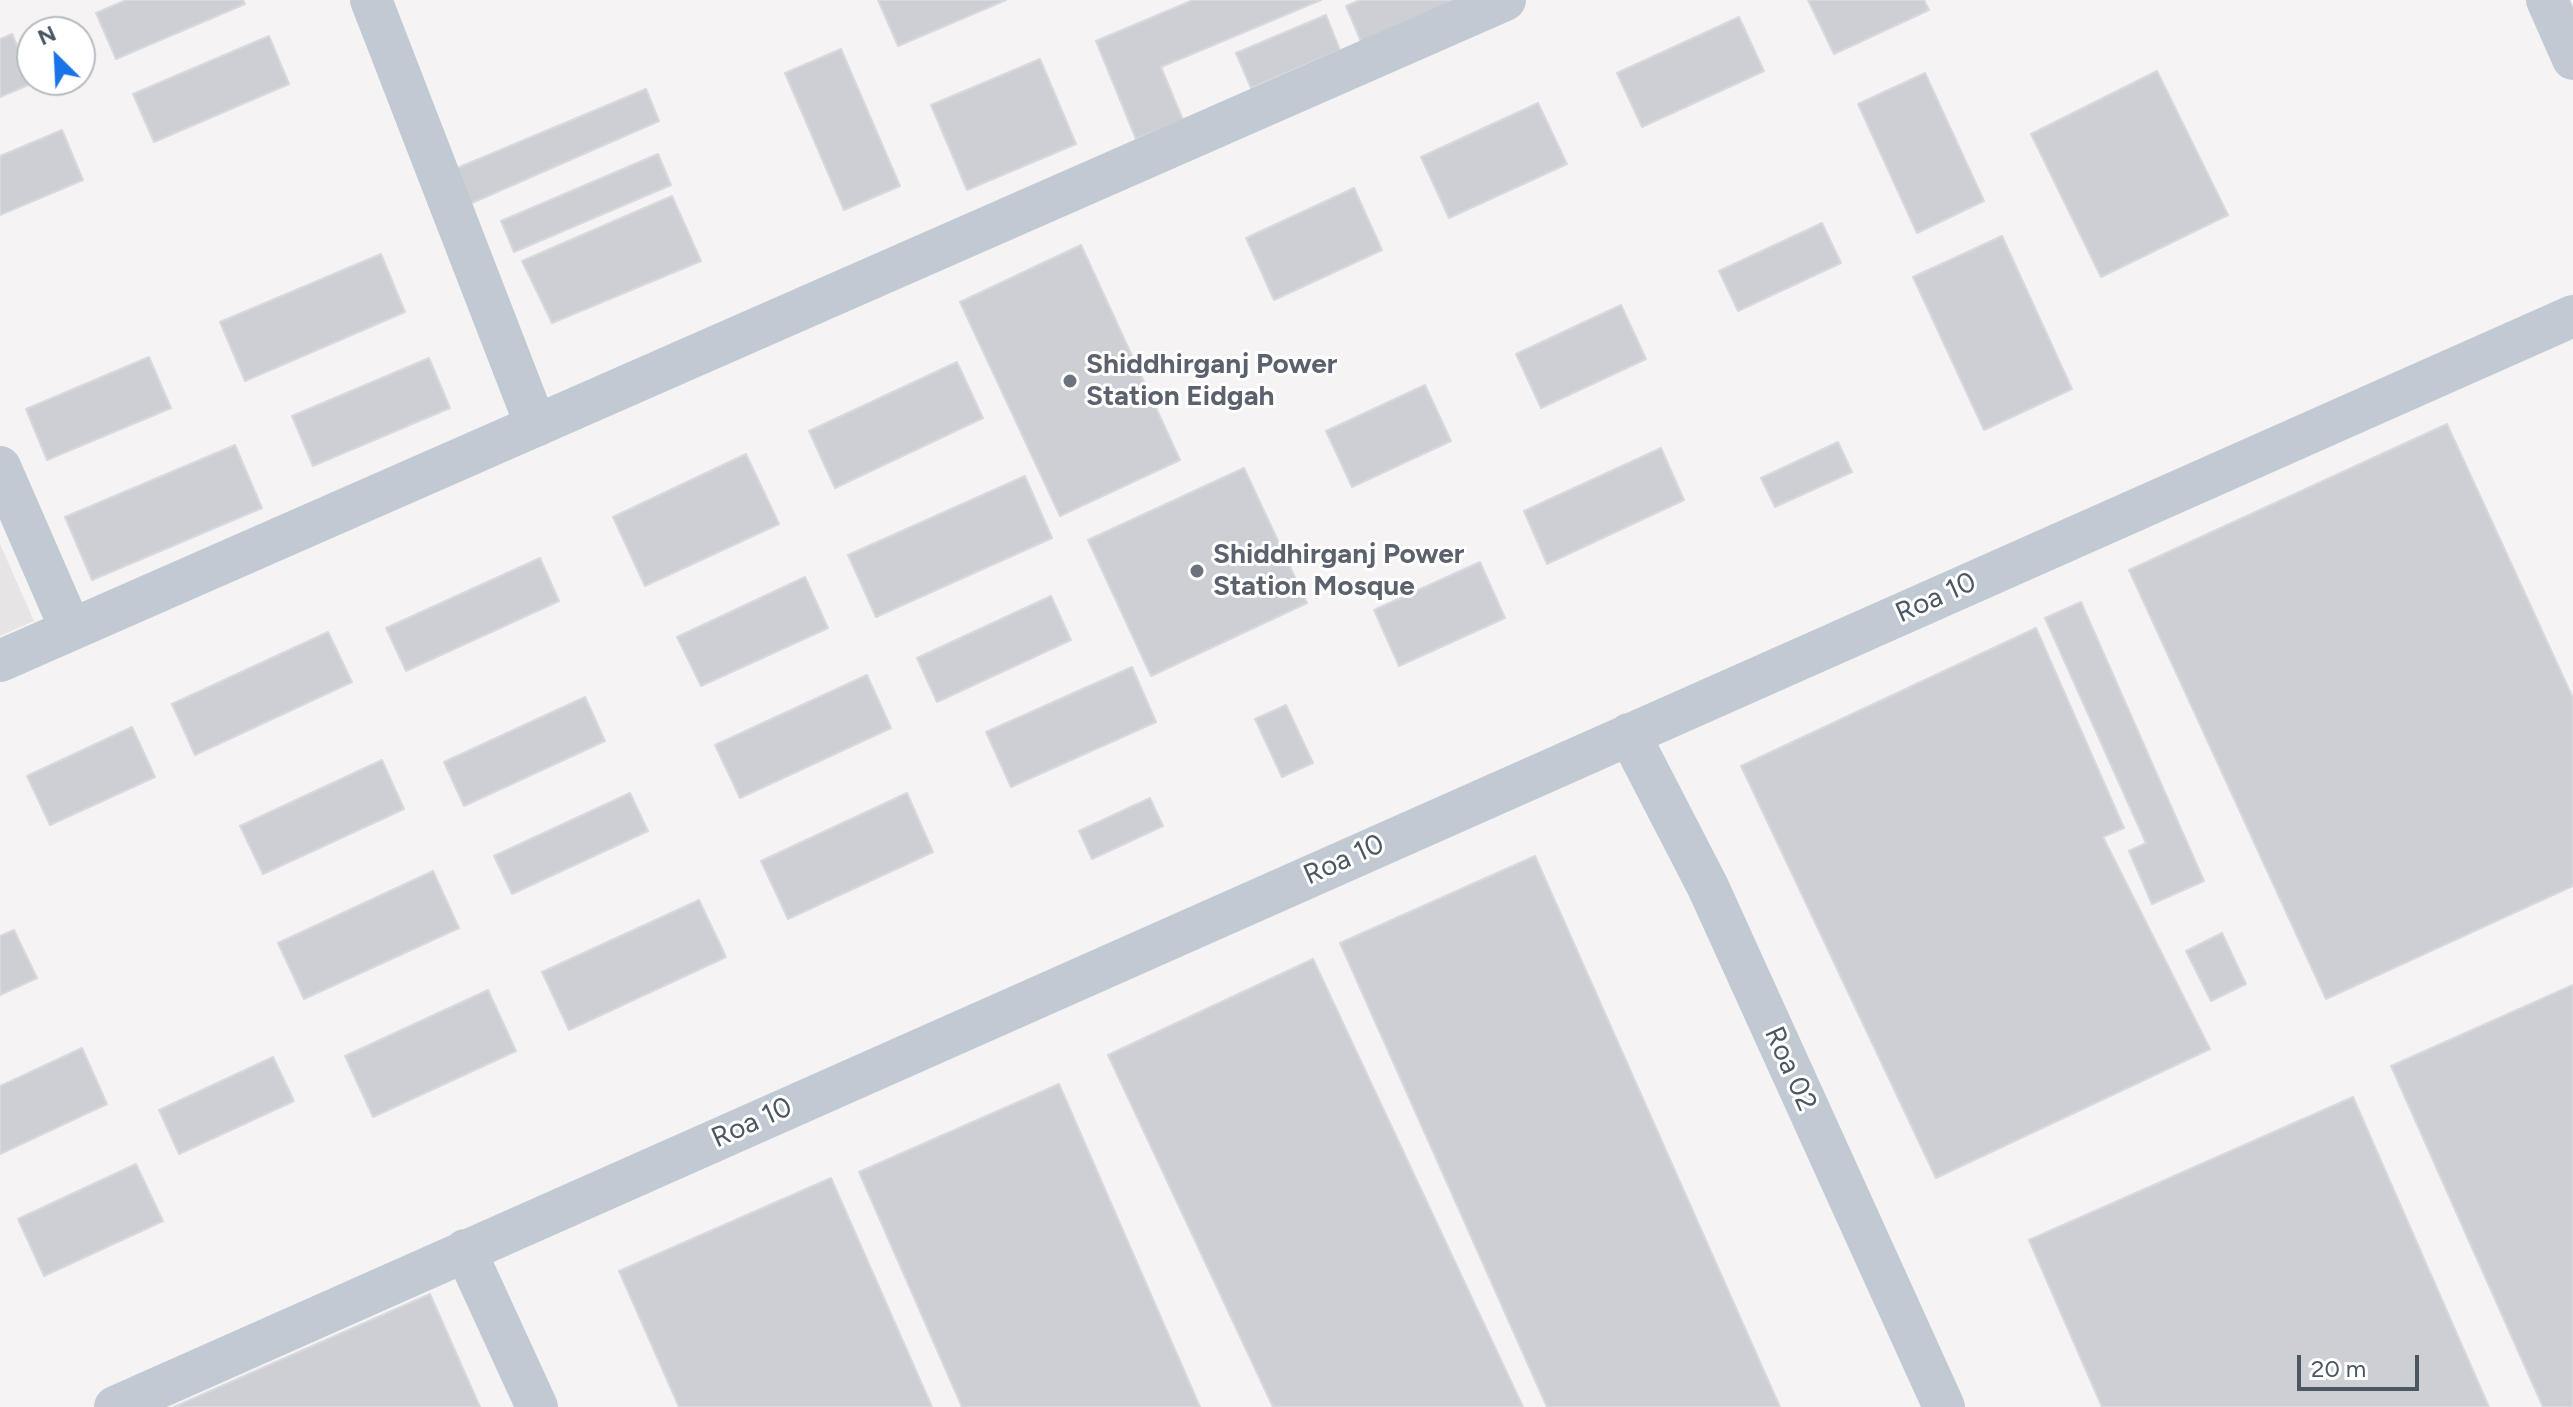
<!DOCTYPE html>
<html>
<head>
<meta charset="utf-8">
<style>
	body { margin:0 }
	#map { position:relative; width:2573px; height:1407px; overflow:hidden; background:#f5f3f3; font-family:Figtree,sans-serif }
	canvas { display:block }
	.north { position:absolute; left:16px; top:16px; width:80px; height:80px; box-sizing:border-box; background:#fff; border:2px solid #b7bbc0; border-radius:50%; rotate:336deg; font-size:22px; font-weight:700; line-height:32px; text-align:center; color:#4a5661 }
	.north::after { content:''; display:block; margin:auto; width:28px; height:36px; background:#1a73e8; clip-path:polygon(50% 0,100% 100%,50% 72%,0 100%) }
	.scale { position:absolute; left:2297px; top:1355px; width:122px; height:36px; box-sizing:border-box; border:4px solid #4a5661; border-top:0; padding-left:10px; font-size:24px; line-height:28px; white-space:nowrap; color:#4a5661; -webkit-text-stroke:6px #fff; paint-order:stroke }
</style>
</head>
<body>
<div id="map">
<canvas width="2573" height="1407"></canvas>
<div class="north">N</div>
<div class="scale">20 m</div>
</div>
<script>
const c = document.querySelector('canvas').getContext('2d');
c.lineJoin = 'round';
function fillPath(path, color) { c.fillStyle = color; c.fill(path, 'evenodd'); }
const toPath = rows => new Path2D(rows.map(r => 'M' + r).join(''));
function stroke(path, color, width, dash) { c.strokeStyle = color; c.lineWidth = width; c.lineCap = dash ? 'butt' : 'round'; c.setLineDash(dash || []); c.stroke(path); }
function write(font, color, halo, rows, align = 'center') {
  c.font = font + ' Figtree,sans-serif'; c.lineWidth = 6; c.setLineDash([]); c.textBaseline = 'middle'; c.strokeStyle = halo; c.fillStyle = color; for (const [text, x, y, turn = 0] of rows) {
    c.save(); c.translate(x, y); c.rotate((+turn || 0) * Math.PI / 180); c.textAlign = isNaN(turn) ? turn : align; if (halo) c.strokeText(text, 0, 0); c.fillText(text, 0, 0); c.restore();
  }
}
const education = toPath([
	[0,544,34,621,0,636]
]);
const building = toPath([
	[126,0,243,0,245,4,116,59,96,13,126,0],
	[878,0,1006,0,898,46,878,0],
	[1193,0,1321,0,1161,67,1183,120,1136,139,1096,41,1193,0],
	[1360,0,1455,0,1362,44,1346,6,1360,0],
	[1808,0,1924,0,1929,10,1834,54,1808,0],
	[1326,15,1340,50,1251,88,1236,53,1326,15],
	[1739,17,1764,71,1642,127,1617,73,1739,17],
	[12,34,33,83,0,97,0,39,12,34],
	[269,36,289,84,154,142,133,94,269,36],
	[841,49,900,186,844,210,785,73,841,49],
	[1040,59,1076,144,967,190,931,105,1040,59],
	[2157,71,2228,215,2101,277,2031,134,2157,71],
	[1925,73,1984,201,1917,233,1858,104,1925,73],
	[646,89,659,121,465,206,450,171,646,89],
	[1538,103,1567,164,1449,218,1421,157,1538,103],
	[62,130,83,180,0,215,0,156,62,130],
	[658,154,671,185,514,252,501,221,658,154],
	[1354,188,1382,250,1274,300,1246,238,1354,188],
	[672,196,701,261,552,323,522,261,672,196],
	[1822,223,1841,263,1738,311,1719,271,1822,223],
	[2002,236,2072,389,1984,430,1913,277,2002,236],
	[1081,245,1180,460,1060,516,960,302,1081,245],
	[381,254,405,312,245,381,220,322,381,254],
	[1621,305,1646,359,1541,408,1516,354,1621,305],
	[149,357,171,408,47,460,26,409,149,357],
	[429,358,450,408,313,466,292,416,429,358],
	[957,362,983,418,835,488,809,431,957,362],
	[1425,385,1451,441,1352,487,1326,431,1425,385],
	[2447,424,2573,698,2573,886,2326,999,2129,570,2447,424],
	[1838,442,1852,472,1775,507,1761,478,1838,442],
	[235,445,262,508,92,580,65,517,235,445],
	[1661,448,1684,500,1547,564,1524,511,1661,448],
	[746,454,779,524,645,586,613,517,746,454],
	[1244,468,1307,603,1151,676,1088,540,1244,468],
	[1025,476,1052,538,876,617,848,555,1025,476],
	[540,558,559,601,406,671,386,628,540,558],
	[1480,562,1505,618,1399,666,1374,610,1480,562],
	[805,577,828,628,701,686,677,637,805,577],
	[1051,596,1071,640,937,702,917,658,1051,596],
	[2081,602,2204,881,2152,904,2129,851,2146,843,2045,618,2081,602],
	[2036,628,2124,828,2103,837,2210,1049,1936,1178,1741,766,2036,628],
	[328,632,352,682,195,755,172,704,328,632],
	[1132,667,1156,722,1011,787,986,732,1132,667],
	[867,675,891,728,740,798,715,745,867,675],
	[585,697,605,741,464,806,444,762,585,697],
	[1286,705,1313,763,1282,777,1255,719,1286,705],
	[132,727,155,777,50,825,27,776,132,727],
	[382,760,404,809,263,874,240,826,382,760],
	[630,793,648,831,512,894,494,856,630,793],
	[907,793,933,852,788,919,761,861,907,793],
	[1150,798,1163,826,1092,859,1079,831,1150,798],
	[1535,856,1780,1407,1547,1407,1340,943,1535,856],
	[433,871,459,928,304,999,278,943,433,871],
	[699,900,726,957,569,1030,542,972,699,900],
	[14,930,37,978,0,995,0,936,14,930],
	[2222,933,2246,984,2211,1001,2186,951,2222,933],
	[1313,959,1523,1407,1273,1407,1108,1055,1313,959],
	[2573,985,2573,1407,2543,1407,2391,1066,2573,985],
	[488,990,516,1051,373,1117,345,1056,488,990],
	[82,1048,107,1104,0,1154,0,1086,82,1048],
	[273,1057,294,1101,179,1154,159,1110,273,1057],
	[1059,1084,1200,1407,962,1407,859,1172,1059,1084],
	[2353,1097,2489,1407,2102,1407,2029,1240,2353,1097],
	[136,1164,163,1221,44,1276,18,1219,136,1164],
	[831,1178,932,1407,679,1407,619,1271,831,1178],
	[430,1294,480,1407,174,1407,430,1294]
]);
const minor = toPath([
	[371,0,536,426],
	[2547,0,2573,59],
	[0,467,71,630],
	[0,661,1505,0],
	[1629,734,1708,887,1944,1407],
	[465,1250,537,1407],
	[115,1407,2573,316]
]);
const markers = [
	[1070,381,8,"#6b7280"],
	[1197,571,8,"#6b7280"]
];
const worshipNames = [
	["Shiddhirganj Power",1086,365],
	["Station Eidgah",1086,397],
	["Shiddhirganj Power",1213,555],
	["Station Mosque",1213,587]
];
const streetNames = [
	["Roa 10",1936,598,-24],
	["Roa 10",1344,860,-24],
	["Roa 02",1790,1069,66],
	["Roa 10",752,1123,-24]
];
fillPath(education, '#e6e4e5');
fillPath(building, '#cdcfd5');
stroke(building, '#d7d9de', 2);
stroke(minor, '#c1cad2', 42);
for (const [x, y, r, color] of markers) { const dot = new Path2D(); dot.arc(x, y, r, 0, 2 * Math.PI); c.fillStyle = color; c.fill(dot); stroke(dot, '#fff', 3); }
write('bold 28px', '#5b616d', '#fff', worshipNames, 'left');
write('28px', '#4a5661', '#fff', streetNames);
</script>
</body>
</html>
